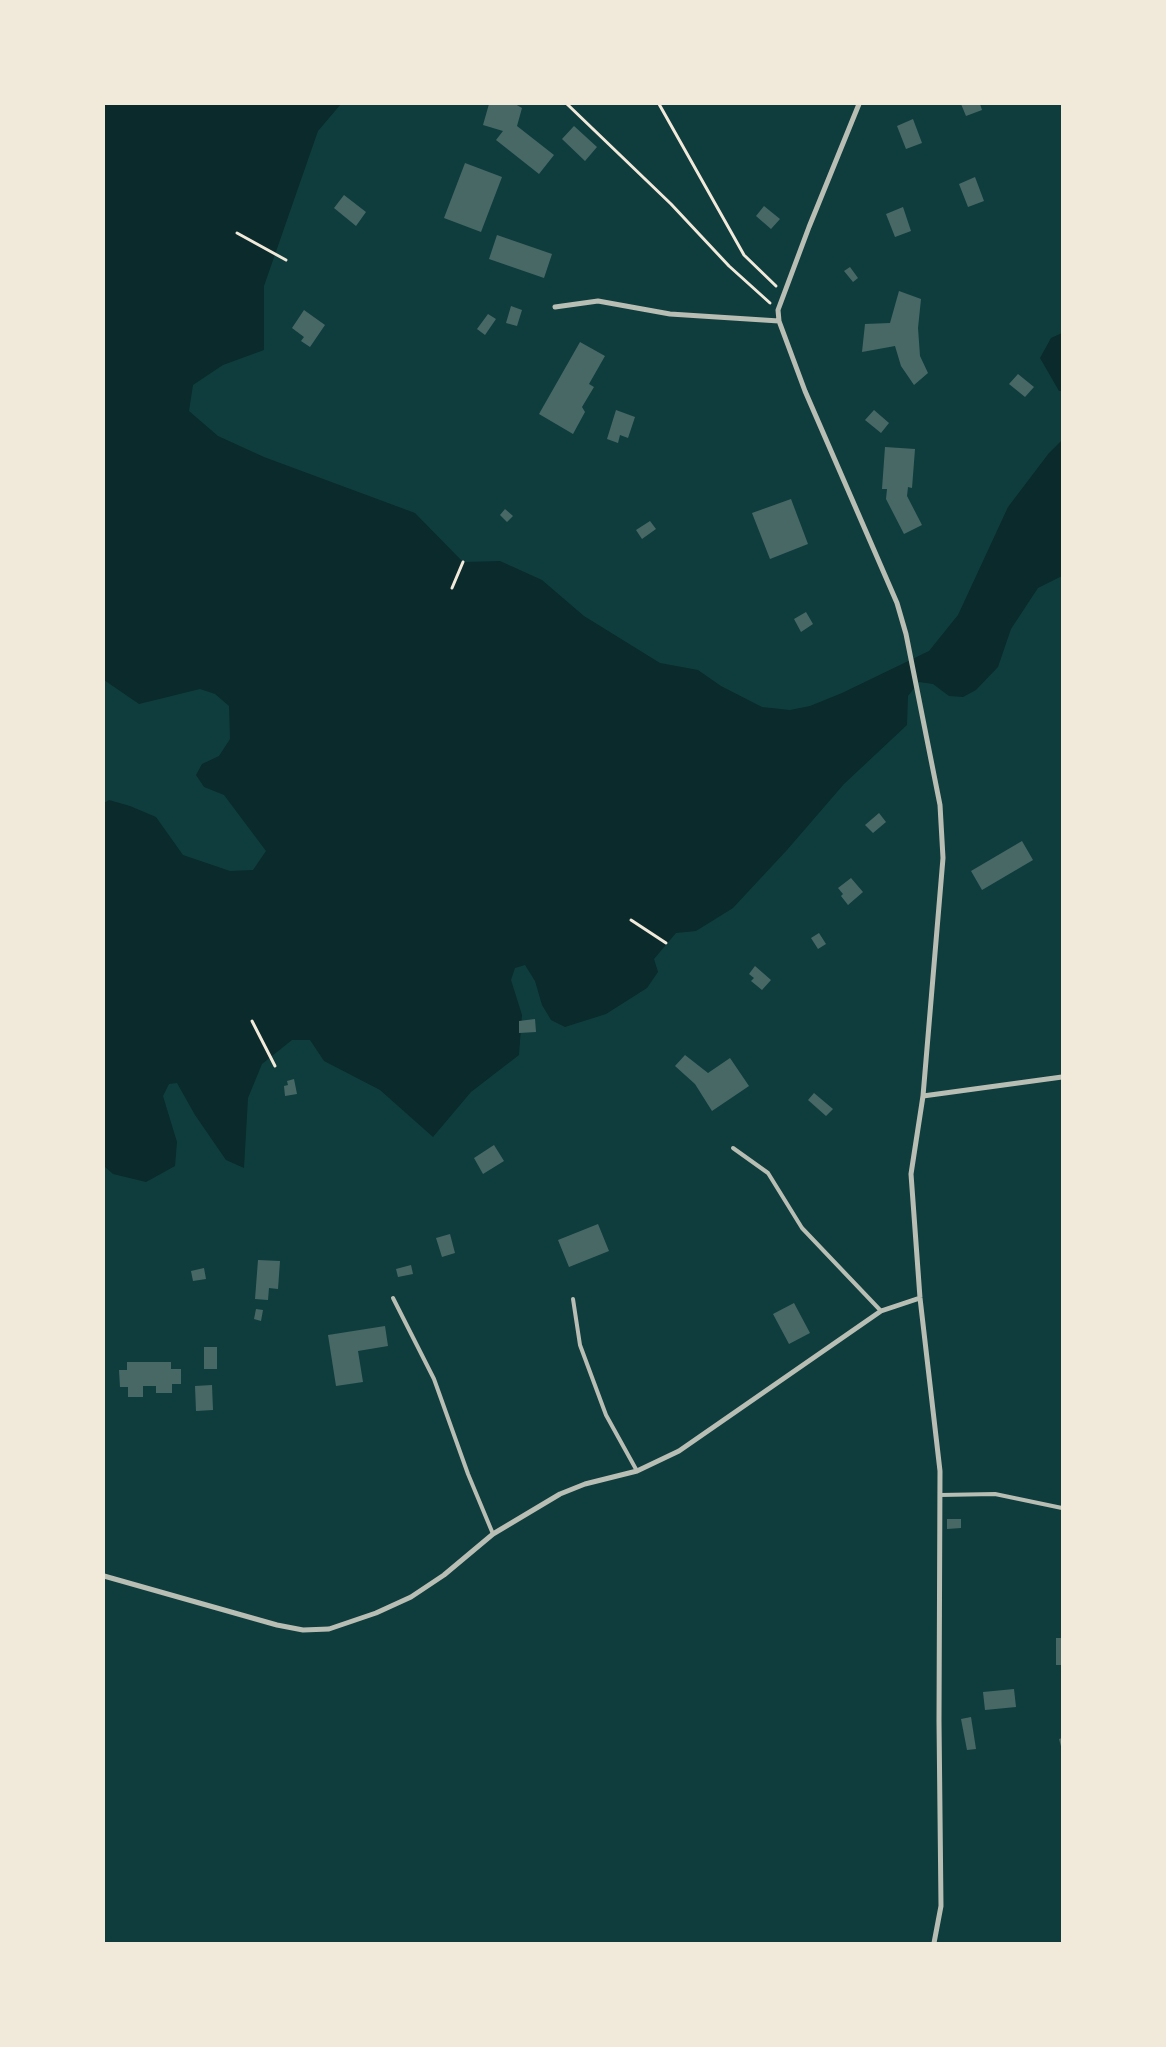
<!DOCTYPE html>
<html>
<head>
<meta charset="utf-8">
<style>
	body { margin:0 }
	#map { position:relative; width:1166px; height:2047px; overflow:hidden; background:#0f3d3e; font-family:Overpass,sans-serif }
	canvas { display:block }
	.frame { position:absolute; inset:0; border:105px solid #f1e9da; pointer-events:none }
</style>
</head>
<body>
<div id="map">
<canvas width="1166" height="2047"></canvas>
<div class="frame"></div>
</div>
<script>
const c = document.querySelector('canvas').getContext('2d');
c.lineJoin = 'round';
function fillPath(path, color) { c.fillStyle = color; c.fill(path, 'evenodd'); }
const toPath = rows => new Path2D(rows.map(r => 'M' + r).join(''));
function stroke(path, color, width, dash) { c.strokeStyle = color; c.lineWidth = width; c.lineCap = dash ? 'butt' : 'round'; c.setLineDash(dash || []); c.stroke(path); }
const water = toPath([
	[104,104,341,104,318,131,264,286,264,350,223,365,193,385,189,411,218,436,264,457,415,513,463,562,500,561,542,580,584,616,660,663,698,670,721,686,762,707,790,710,810,706,842,693,929,651,958,615,1008,507,1049,453,1062,440,1062,576,1038,588,1011,629,998,667,976,690,963,697,949,696,933,684,919,682,908,696,907,725,844,784,787,850,733,908,696,931,676,933,654,959,658,972,647,988,606,1014,565,1027,551,1020,542,1005,535,981,525,965,515,968,511,980,522,1015,519,1055,471,1092,433,1137,380,1090,324,1061,310,1040,292,1040,262,1064,248,1098,244,1168,226,1160,195,1115,177,1083,169,1084,163,1096,177,1142,175,1166,146,1182,113,1174,104,1166,104,803,109,800,130,806,156,817,183,855,230,871,253,870,266,851,224,795,204,787,196,775,202,764,219,756,230,739,229,706,215,694,200,689,139,704,104,680],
	[1062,333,1062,391,1059,391,1040,358,1051,338]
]);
const building = toPath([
	[489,104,515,104,522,108,517,126,554,155,539,174,496,140,503,131,483,125],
	[961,104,980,104,982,110,966,116],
	[913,119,922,143,906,149,897,126],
	[574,126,597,147,585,161,562,139],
	[465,163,502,177,481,232,444,218],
	[975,177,984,201,968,207,959,184],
	[344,195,366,212,356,226,334,208],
	[764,206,780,219,771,229,756,216],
	[903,207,911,231,895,237,886,214],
	[497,235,552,254,544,278,489,259],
	[850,267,858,278,853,282,844,271],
	[899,291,921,299,918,328,920,356,928,373,914,385,901,366,895,346,862,352,865,324,890,323],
	[511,306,522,310,517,326,506,323],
	[304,310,325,325,310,347,301,341,304,337,292,328],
	[488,314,496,319,485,335,477,329],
	[580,342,605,356,589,384,594,387,582,407,585,412,573,434,539,414],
	[1018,374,1034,387,1025,397,1009,384],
	[616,410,635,417,628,438,620,435,618,443,607,439],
	[874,410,889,423,881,433,865,420],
	[885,447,915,449,912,488,908,487,907,496,922,525,904,534,886,499,887,489,882,489],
	[791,499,808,544,770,559,752,513],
	[505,509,513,516,507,522,500,515],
	[650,521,656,529,642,539,636,530],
	[806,612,813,624,801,632,794,619],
	[879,813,886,822,873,833,865,825],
	[1022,841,1033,860,982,890,971,871],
	[851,878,863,892,848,905,841,896,843,894,838,888],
	[819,933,826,944,818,949,811,938],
	[755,966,771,980,762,990,751,981,754,978,749,974],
	[535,1019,536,1032,519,1033,519,1021],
	[685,1055,708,1073,730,1058,749,1086,712,1111,695,1084,675,1066],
	[294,1079,297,1094,285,1096,284,1086,288,1085,287,1081],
	[814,1093,833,1109,826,1116,808,1100],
	[494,1145,504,1161,483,1174,474,1158],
	[598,1224,609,1251,569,1267,558,1240],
	[450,1234,455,1253,442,1257,436,1238],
	[258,1260,280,1261,278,1289,269,1288,268,1300,255,1299],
	[411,1265,413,1274,398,1277,396,1269],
	[204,1268,206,1279,193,1281,191,1271],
	[794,1303,810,1333,789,1344,773,1314],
	[256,1309,263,1310,261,1321,254,1319],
	[385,1326,388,1346,358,1351,363,1382,336,1386,328,1335],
	[204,1347,217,1347,217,1369,204,1369],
	[127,1362,171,1362,171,1369,181,1369,181,1384,172,1384,172,1393,156,1393,156,1386,143,1386,143,1397,128,1397,128,1387,120,1387,119,1370,127,1370],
	[212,1385,213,1410,196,1411,195,1386],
	[947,1519,961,1519,961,1528,947,1529],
	[1056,1638,1062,1638,1062,1665,1056,1665],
	[1014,1689,1016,1707,985,1710,983,1692],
	[971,1717,976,1749,967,1750,961,1719],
	[1062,1738,1062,1750,1059,1739]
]);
const path = toPath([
	[567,104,671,204,729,266,770,303],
	[659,104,744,255,776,286],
	[237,233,286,260],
	[452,588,463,562],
	[631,920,666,943],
	[252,1021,275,1066]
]);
const service = toPath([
	[733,1148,768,1173,802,1228,881,1311],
	[393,1298,434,1379,468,1474,493,1534],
	[573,1299,580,1345,606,1415,637,1471],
	[940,1495,995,1494,1062,1508]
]);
const minor = toPath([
	[859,104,809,227,778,310,779,321,805,391,897,603,906,634,940,805,943,858,923,1096,911,1174,920,1298,940,1471,939,1721,941,1906,934,1943],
	[555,307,598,301,670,314,779,321],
	[923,1096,1062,1077],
	[104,1576,277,1625,303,1630,329,1629,376,1613,411,1597,444,1575,493,1534,560,1494,585,1484,637,1471,679,1451,881,1311,920,1298]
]);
fillPath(water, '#0a2a2b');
fillPath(building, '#486865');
stroke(path, '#f1e9da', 3);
stroke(service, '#b8beb3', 4);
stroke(minor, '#b8beb3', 5);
</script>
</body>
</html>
